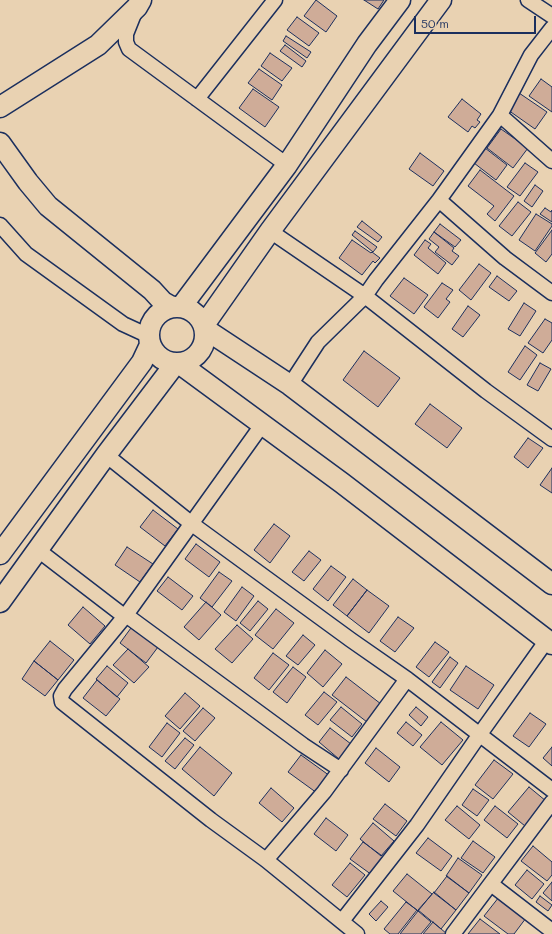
<!DOCTYPE html>
<html>
<head>
<meta charset="utf-8">
<style>
	body { margin:0 }
	#map { position:relative; width:552px; height:934px; overflow:hidden; background:#e9d2b2; font-family:Mali,sans-serif }
	canvas { display:block }
	.scale { position:absolute; left:414px; top:16px; width:122px; height:18px; box-sizing:border-box; border:2px solid #1b2f5e; border-top:0; padding-left:5px; font-size:12px; line-height:14px; white-space:nowrap; color:#1b2f5e; -webkit-text-stroke:3px #e9d2b2; paint-order:stroke }
</style>
</head>
<body>
<div id="map">
<canvas width="552" height="934"></canvas>
<div class="scale">50 m</div>
</div>
<script>
const c = document.querySelector('canvas').getContext('2d');
c.lineJoin = 'round';
function fillPath(path, color) { c.fillStyle = color; c.fill(path, 'evenodd'); }
const toPath = rows => new Path2D(rows.map(r => 'M' + r).join(''));
function stroke(path, color, width, dash) { c.strokeStyle = color; c.lineWidth = width; c.lineCap = dash ? 'butt' : 'round'; c.setLineDash(dash || []); c.stroke(path); }
const building = toPath([
	[316,0,337,16,326,32,304,16,316,0],
	[364,0,384,0,378,9,364,0],
	[297,17,319,33,309,46,287,30,297,17],
	[286,36,311,52,307,58,283,41,286,36],
	[285,45,306,61,302,67,280,51,285,45],
	[270,53,292,68,282,81,261,66,270,53],
	[259,69,282,85,272,100,248,83,259,69],
	[541,79,552,87,552,112,529,96,541,79],
	[253,89,279,107,265,127,239,108,253,89],
	[519,93,547,112,535,129,508,110,519,93],
	[462,99,481,114,477,120,480,122,475,128,472,126,468,132,448,117,462,99],
	[501,129,528,148,513,168,487,148,501,129],
	[485,148,507,165,496,180,474,163,485,148],
	[420,153,444,171,433,186,409,169,420,153],
	[525,163,538,172,520,196,507,187,525,163],
	[480,170,514,196,495,221,487,214,494,206,468,186,480,170],
	[535,185,543,191,532,207,524,201,535,185],
	[518,202,531,212,512,236,499,226,518,202],
	[545,208,551,212,552,210,552,222,540,214,545,208],
	[536,214,552,224,552,226,535,251,519,240,536,214],
	[362,221,382,237,378,242,357,227,362,221],
	[440,224,461,240,455,247,434,232,440,224],
	[552,230,552,254,546,262,535,253,552,230],
	[355,231,377,247,373,252,352,235,355,231],
	[434,232,454,248,452,251,459,256,452,265,435,252,439,247,429,239,434,232],
	[352,240,371,253,372,252,380,258,375,263,373,261,362,275,339,258,352,240],
	[425,240,431,244,428,248,446,263,438,274,414,255,425,240],
	[479,264,491,273,471,300,459,290,479,264],
	[497,276,517,291,509,301,489,287,497,276],
	[404,278,428,295,414,314,390,296,404,278],
	[442,283,453,290,446,299,450,302,438,318,424,307,442,283],
	[524,303,536,311,520,336,508,329,524,303],
	[468,306,480,315,463,337,452,329,468,306],
	[545,319,552,323,552,340,543,353,528,343,545,319],
	[525,346,537,355,520,380,508,372,525,346],
	[364,351,400,378,378,407,343,380,364,351],
	[540,363,551,369,538,391,527,385,540,363],
	[430,404,462,428,447,448,415,424,430,404],
	[528,438,543,448,528,468,514,457,528,438],
	[552,468,552,493,540,485,552,468],
	[153,510,178,529,165,546,140,527,153,510],
	[274,524,290,536,270,563,254,550,274,524],
	[196,544,220,562,209,577,185,559,196,544],
	[127,547,153,564,140,582,115,565,127,547],
	[309,551,321,560,304,581,292,572,309,551],
	[331,566,346,577,328,601,313,589,331,566],
	[219,572,232,581,212,607,200,598,219,572],
	[168,577,193,596,182,610,157,591,168,577],
	[353,579,367,590,347,616,333,605,353,579],
	[242,587,254,596,236,621,224,612,242,587],
	[367,590,389,606,369,633,347,616,367,590],
	[258,601,268,609,250,631,240,623,258,601],
	[206,602,221,615,199,640,184,627,206,602],
	[83,607,105,626,90,644,68,625,83,607],
	[276,609,294,623,273,649,255,635,276,609],
	[398,617,414,628,395,652,380,641,398,617],
	[237,625,253,639,232,663,215,649,237,625],
	[131,628,158,647,146,663,120,643,131,628],
	[303,635,315,645,298,665,286,656,303,635],
	[50,641,74,660,58,680,34,661,50,641],
	[435,642,449,652,429,677,416,667,435,642],
	[128,649,149,667,134,683,113,665,128,649],
	[325,650,342,664,323,687,307,673,325,650],
	[273,653,289,665,269,690,254,678,273,653],
	[450,657,458,663,440,688,432,682,450,657],
	[34,661,58,680,45,696,22,679,34,661],
	[107,666,128,683,117,697,96,679,107,666],
	[466,666,494,685,478,709,450,690,466,666],
	[293,667,306,677,287,703,273,692,293,667],
	[346,677,381,704,367,722,332,695,346,677],
	[97,680,120,699,106,716,83,698,97,680],
	[324,692,337,702,318,725,305,715,324,692],
	[185,693,200,706,180,729,165,716,185,693],
	[341,707,362,724,352,737,330,720,341,707],
	[416,707,428,717,421,726,409,715,416,707],
	[203,708,215,718,195,741,183,731,203,708],
	[530,713,546,724,529,747,513,736,530,713],
	[406,722,422,735,413,746,397,733,406,722],
	[441,722,463,740,442,765,420,747,441,722],
	[167,723,180,733,162,757,149,747,167,723],
	[330,728,351,744,339,759,319,742,330,728],
	[185,738,194,745,175,769,165,761,185,738],
	[200,747,232,773,214,796,182,769,200,747],
	[552,747,552,766,543,758,552,747],
	[376,748,400,767,389,782,365,763,376,748],
	[301,755,330,776,317,793,288,772,301,755],
	[494,760,513,774,493,799,475,785,494,760],
	[529,787,546,801,525,826,508,812,529,787],
	[271,788,294,808,282,822,259,803,271,788],
	[473,789,489,800,477,816,462,805,473,789],
	[385,804,407,821,396,836,373,819,385,804],
	[457,806,480,825,469,839,445,820,457,806],
	[495,806,518,824,507,838,484,820,495,806],
	[326,818,348,835,336,851,314,834,326,818],
	[373,823,394,841,381,856,360,839,373,823],
	[428,838,452,856,441,871,416,853,428,838],
	[473,841,495,857,483,873,461,858,473,841],
	[363,842,385,858,372,875,350,859,363,842],
	[533,846,552,862,552,875,547,881,521,861,533,846],
	[458,858,482,875,469,893,446,876,458,858],
	[350,863,365,875,347,897,332,885,350,863],
	[527,870,544,884,532,899,515,885,527,870],
	[407,874,432,894,418,911,393,891,407,874],
	[447,876,469,893,456,910,434,893,447,876],
	[552,882,552,901,543,893,552,882],
	[434,892,456,910,441,929,418,910,434,892],
	[540,896,552,905,548,911,536,902,540,896],
	[499,897,526,918,514,934,508,934,484,916,499,897],
	[381,901,388,907,376,921,369,914,381,901],
	[406,902,417,910,398,934,390,934,384,929,406,902],
	[418,911,431,922,421,934,400,934,418,911],
	[480,919,500,934,468,934,480,919],
	[433,922,447,934,423,934,433,922]
]);
const street = toPath([
	[528,0,552,16],
	[134,14,126,34,126,42,129,49,287,165],
	[197,99,275,0],
	[500,115,552,161],
	[439,200,505,258,552,293],
	[0,225,26,254,123,324,149,336],
	[270,231,365,296,486,391,552,439],
	[290,385,318,342,365,296,376,280,439,200,500,115,531,55,552,28],
	[262,425,126,615,65,689,61,696,62,702,211,820,266,860,357,934],
	[106,455,192,524,351,640,407,679,552,790],
	[38,550,124,616],
	[126,615,303,745,341,770],
	[266,860,324,792,407,679],
	[491,884,552,931],
	[342,921,417,825,480,734,547,640],
	[453,934,552,802]
]);
const secondary = toPath([
	[0,107,98,45,137,7,141,0],
	[0,143,28,182,48,206,152,290,163,302,170,306,175,307],
	'149 335a28 28 0 1 1 56 0a28 28 0 1 1-56 0Z',
	[181,307,287,165,367,44,400,0],
	[204,325,270,231,441,0],
	[205,329,290,385,552,584],
	[180,364,342,483,552,644],
	[0,554,142,362,150,345],
	[0,602,106,455,175,364]
]);
fillPath(building, '#cfac98');
stroke(building, '#1b2f5e', 1);
stroke(street, '#1b2f5e', 17);
stroke(secondary, '#1b2f5e', 23);
stroke(street, '#e9d2b2', 14);
stroke(secondary, '#e9d2b2', 20);
</script>
</body>
</html>
